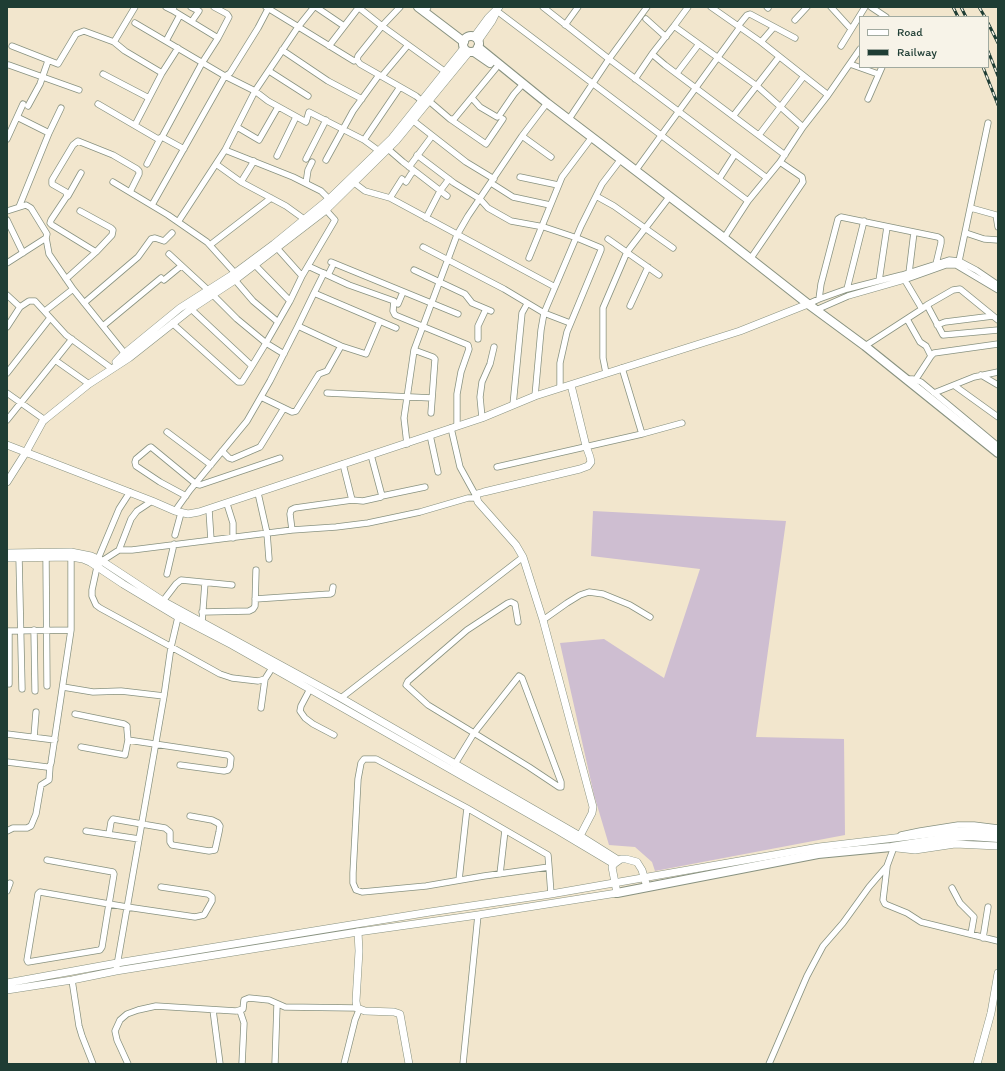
<!DOCTYPE html>
<html>
<head>
<meta charset="utf-8">
<style>
	body { margin:0 }
	#map { position:relative; width:1005px; height:1071px; overflow:hidden; background:#f2e6cd; font-family:Itim,sans-serif }
	canvas { display:block }
	.frame { position:absolute; inset:0; border:8px solid #1f3d34; pointer-events:none }
	.legend { position:absolute; left:859px; top:16px; width:130px; height:52px; box-sizing:border-box; background:#f7f3e8; border:1px solid #a1aaa0; margin:0; padding:5px 7px; list-style:none; font-size:12px; color:#1f3d34 }
	.legend li { display:flex; align-items:center; gap:8px; height:20px }
	.legend b { width:20px; border:1px solid #a1aaa0 }
</style>
</head>
<body>
<div id="map">
<canvas width="1005" height="1071"></canvas>
<div class="frame"></div>
<ul class="legend">
<li><b style="height:5px;background:#fff"></b>Road</li>
<li><b style="height:5px;background:#1f3d34"></b>Railway</li>
</ul>
</div>
<script>
const c = document.querySelector('canvas').getContext('2d');
c.lineJoin = 'round';
function fillPath(path, color) { c.fillStyle = color; c.fill(path, 'evenodd'); }
const toPath = rows => new Path2D(rows.map(r => 'M' + r).join(''));
function stroke(path, color, width, dash) { c.strokeStyle = color; c.lineWidth = width; c.lineCap = dash ? 'butt' : 'round'; c.setLineDash(dash || []); c.stroke(path); }
const industrial = toPath([
	[593,511,786,521,756,737,844,739,845,835,655,871,652,862,635,847,609,845,594,795,560,643,604,639,664,678,700,569,591,556]
]);
const minor = toPath([
	[166,7,172,10],
	[191,7,199,11,192,21],
	[214,7,227,14,229,17,218,38],
	[266,7,354,61,357,60],
	[314,7,298,27,255,91,225,150,293,177,321,191,329,199],
	[316,7,344,26],
	[358,7,382,26,358,56,357,60,360,64,416,96,422,101],
	[400,7,382,26,447,73],
	[543,7,609,59,569,119],
	[647,7,609,59,767,178],
	[688,7,674,26,652,54,665,65,785,155],
	[711,7,761,42,828,95],
	[767,7,768,8],
	[831,7,851,29],
	[871,7,886,17],
	[427,9,428,7],
	[497,11,748,201],
	[646,19,666,37],
	[795,20,807,7],
	[135,23,225,76,230,73,258,28,268,9],
	[565,25,578,7],
	[674,26,757,86,803,127],
	[738,26,747,15,750,14,795,38],
	[166,41,180,15],
	[114,42,135,7],
	[761,42,774,27],
	[12,46,58,64,76,34,84,31,114,42,125,51,162,73,178,48],
	[329,46,359,7],
	[841,46,865,7],
	[282,50,328,81,362,99],
	[850,64,878,74],
	[7,65,9,65,79,90],
	[269,71,308,96],
	[677,73,699,44],
	[103,74,149,98],
	[382,76,408,45],
	[635,79,652,54],
	[472,98,480,107,497,117,499,116,514,94,523,84],
	[868,99,882,67],
	[429,101,450,119,454,119,496,68],
	[98,104,158,139,162,137,202,63,218,38,172,10,174,7],
	[28,106,40,84,48,61],
	[734,115,779,57],
	[17,117,49,133,19,207],
	[411,119,466,162,494,179],
	[450,119,486,144,503,119],
	[135,125,162,73],
	[237,127,259,140,278,107],
	[49,133,61,108],
	[759,135,804,76],
	[522,136,551,157],
	[162,137,184,149],
	[7,139,23,104],
	[364,140,400,87],
	[388,149,403,162,447,196],
	[417,155,454,183,480,199,488,208,511,221,544,227,577,238,601,248,601,250,567,332,560,363,560,388],
	[277,156,296,117],
	[306,159,326,120],
	[326,160,353,111,379,75],
	[780,162,803,127,828,95,860,49],
	[147,164,160,139],
	[216,164,241,182,286,206,304,219],
	[409,167,432,136],
	[636,170,740,27],
	[520,177,558,185],
	[719,179,735,154],
	[113,182,168,215,207,242,235,273],
	[241,182,254,161],
	[353,182,365,191,390,198,555,287],
	[406,182,411,174,414,171],
	[306,183,308,170,312,162],
	[491,183,513,197,550,205],
	[68,196,81,173],
	[596,196,614,206,673,248],
	[390,198,402,179],
	[152,205,225,76,255,91,268,101,306,122,309,112,364,140,379,151],
	[971,208,996,215,998,227],
	[7,211,26,205,31,208,47,234,46,238,49,254,73,289,126,355],
	[426,218,440,191,449,179],
	[7,220,23,253],
	[178,222,225,150],
	[966,233,984,239,998,240],
	[724,238,748,201,780,162,802,177,803,182,751,258],
	[608,239,659,275],
	[210,245,271,198],
	[423,247,504,289,544,313,570,323],
	[96,252,52,225,50,223,51,220,67,196,66,192,52,184,52,180,73,145,78,141,113,155,137,169,139,171,139,174,130,192],
	[169,254,208,290],
	[529,258,562,177,592,137],
	[959,261,988,123],
	[331,262,458,314],
	[7,263,46,238],
	[255,265,290,301,302,276,277,248],
	[308,266,349,285,394,301,393,311,395,315,468,345,469,349,461,372,457,394,457,426],
	[414,270,465,294,472,303,491,311],
	[324,273,314,293,396,328],
	[909,273,914,232],
	[328,275,332,267],
	[302,276,335,220,326,210],
	[903,277,922,309,927,305,943,335,998,330],
	[66,279,96,252,112,235,113,230,111,228,80,211],
	[164,280,181,266],
	[235,280,253,301,278,322,290,301],
	[879,281,887,227],
	[847,289,864,221],
	[7,295,20,307,29,301,35,301,66,335,111,368],
	[213,295,237,319,266,343,278,322],
	[819,299,821,284,838,219,841,217,938,237,941,239,941,243,936,264],
	[84,303,138,257,151,239,155,238,164,241,172,233],
	[398,304,403,292],
	[808,304,819,299,847,289,902,275,949,260,959,261,976,270,998,285],
	[927,305,953,290,960,289,998,320],
	[630,306,648,267],
	[191,309,252,366,266,343,284,354],
	[816,310,848,296,904,280,946,265,956,265,998,290],
	[45,311,73,289],
	[907,319,920,342,926,346,931,356],
	[172,323,238,382,242,382,252,366],
	[937,325,945,322,993,316],
	[103,326,161,278],
	[298,326,314,293],
	[7,327,20,307],
	[478,339,478,326,486,309],
	[865,346,922,309],
	[414,350,433,357,435,359,431,413],
	[55,360,89,384],
	[7,373,50,318],
	[606,373,603,358,603,308,627,252,670,196],
	[981,375,998,385],
	[905,379,913,379,921,382,998,446],
	[916,379,931,356,934,353,998,344],
	[955,386,998,417],
	[7,393,45,420],
	[327,393,432,398],
	[934,393,974,377,998,372],
	[535,396,541,330,544,313,581,226,602,184,621,159],
	[261,397,292,412,296,411,319,374,327,371,341,346],
	[513,405,522,313,527,304],
	[482,418,480,397,482,382,490,364,494,347],
	[7,420,72,339],
	[451,428,460,467,476,496],
	[167,432,211,465],
	[642,434,682,423],
	[430,435,438,472],
	[407,444,404,418,414,350,457,235,468,216,522,136,547,103],
	[222,451,229,458,232,459,260,447,284,408],
	[343,464,352,500],
	[497,467,642,434,622,368],
	[258,493,267,533,269,559],
	[186,496,160,482,136,466,135,462,136,459,149,448,151,447,196,484,200,485,280,458],
	[382,496,425,487],
	[152,501,137,511,131,519,119,550,102,561,97,567,92,590,92,596,96,605,100,608,166,644,220,674,232,678,258,681,265,679,272,668],
	[227,504,233,523,233,538],
	[209,510,211,540],
	[175,511,190,490,247,421,270,381,298,326,341,346,366,354,380,321],
	[292,530,290,514,291,510,295,508,352,500,363,501,381,497,382,496,371,455],
	[175,535,181,513],
	[119,550,132,550,292,530,336,527,368,523,420,512,468,498,476,498],
	[19,557,22,689],
	[46,557,47,686],
	[98,559,119,509,130,492],
	[167,574,174,544],
	[255,599,330,594,332,593,333,587],
	[163,601,176,584,181,580,232,585],
	[202,612,249,611,253,609,255,606,256,570],
	[543,620,567,603,580,595,589,592,603,594,630,605,650,617],
	[202,622,205,583],
	[34,630,35,691],
	[7,631,71,630],
	[9,684,9,631],
	[63,687,93,692,121,691,164,696],
	[310,689,301,706,300,711,305,718,313,724,334,735],
	[341,698,523,557],
	[261,708,265,679],
	[75,714,124,724,127,726,127,729,128,740,228,755,231,758,230,767,228,770,224,771,180,765],
	[7,734,55,740],
	[34,737,36,712],
	[81,747,125,755,128,740],
	[7,762,47,767,50,766,51,763,71,630,71,557],
	[455,764,474,733,519,676,522,678,561,782,561,787,559,787,529,767,474,733,428,705,406,685,408,681,467,630,508,603,511,602,515,604,518,622],
	[7,831,13,828,27,828,31,826,36,814,41,785,49,780,50,766],
	[86,831,139,839],
	[109,834,111,822,113,819,165,828,170,832,170,842,172,845,209,851,215,850,219,832,220,826,218,823,212,820,190,816],
	[901,835,920,831,958,825,974,825,998,828],
	[47,860,113,872,114,874,109,904,102,947,100,950,28,962,27,960,38,894,40,892,109,904,127,907,195,917,204,915,212,901,212,897,208,894,161,887],
	[549,867,484,876,426,886,362,892,356,890,353,883,353,873,358,779,361,763,364,759,376,759,467,808,548,855,549,867,551,894],
	[887,867,883,900,885,904,907,913,921,922,998,941],
	[500,874,505,830],
	[459,880,467,808],
	[952,888,960,903,974,917,971,934],
	[7,891,10,883],
	[983,938,988,907],
	[116,971,164,696,171,647,179,613],
	[72,980,79,1026,82,1036,93,1064],
	[213,1010,220,1064],
	[240,1011,244,1023,242,1064],
	[128,1064,117,1040,115,1031,120,1020,127,1014,138,1010,156,1006,236,1011,243,1009,244,1000,249,998,269,1000,285,1007,357,1008],
	[275,1064,277,1005],
	[344,1064,355,1020,359,1010],
	[463,1064,478,915],
	[769,1064,807,976,823,946,843,923,869,887,887,866,894,847]
]);
const tertiary = toPath([
	[474,37,488,18,499,7],
	[478,41,492,21,496,13],
	[116,362,125,353,180,308,235,273,274,244,329,199,392,138,464,48],
	[571,385,586,446,590,457,591,462,588,466,580,469,484,492,477,494,476,496,478,502,516,545,523,557,543,620,593,807,592,813,580,836],
	[7,445,152,501,175,511,188,514,199,512,482,418,535,396,740,331,808,304],
	[7,482,26,452,43,421,89,384,129,358,191,309,235,280,326,210,396,141,469,52],
	[7,553,71,552,91,556,102,561,163,601,341,698,580,836,618,860],
	[7,558,71,557,83,559,90,562,123,584,178,617,232,645,315,692,557,830,614,864],
	[897,848,915,850,955,844,998,846],
	[617,893,612,867,614,864,621,859,626,859,637,862,642,870,647,887],
	[358,932,359,951,356,1001,357,1008,365,1011,394,1012,400,1014,409,1064],
	[977,1064,991,1013,998,973]
]);
const secondary = toPath([
	[7,983,117,963,430,912,551,894,819,847,953,831,983,830,998,832],
	[7,990,72,980,116,971,358,932,478,915,617,893]
]);
const primary = toPath([
	[418,7,464,42],
	'463 44a8 8 0 1 1 16 0a8 8 0 1 1-16 0Z',
	[478,47,547,103,724,238,808,304,865,346,998,453],
	[474,52,490,63],
	[617,893,818,854,891,847,955,837,970,836,998,838]
]);
const rail = toPath([
	[953,7,958,17],
	[961,7,966,17],
	[979,7,985,17],
	[988,23,998,43],
	[988,51,998,76],
	[983,67,998,105]
]);
fillPath(industrial, '#cebed1');
stroke(minor, '#889280', 7);
stroke(tertiary, '#889280', 8);
stroke(secondary, '#889280', 8);
stroke(primary, '#889280', 10);
stroke(minor, '#fff', 5.5);
stroke(tertiary, '#fff', 7);
stroke(secondary, '#fff', 7);
stroke(primary, '#fff', 8);
stroke(rail, '#1f3d34', 3);
stroke(rail, '#f7f3e8', 1.5, [4.5]);
</script>
</body>
</html>
